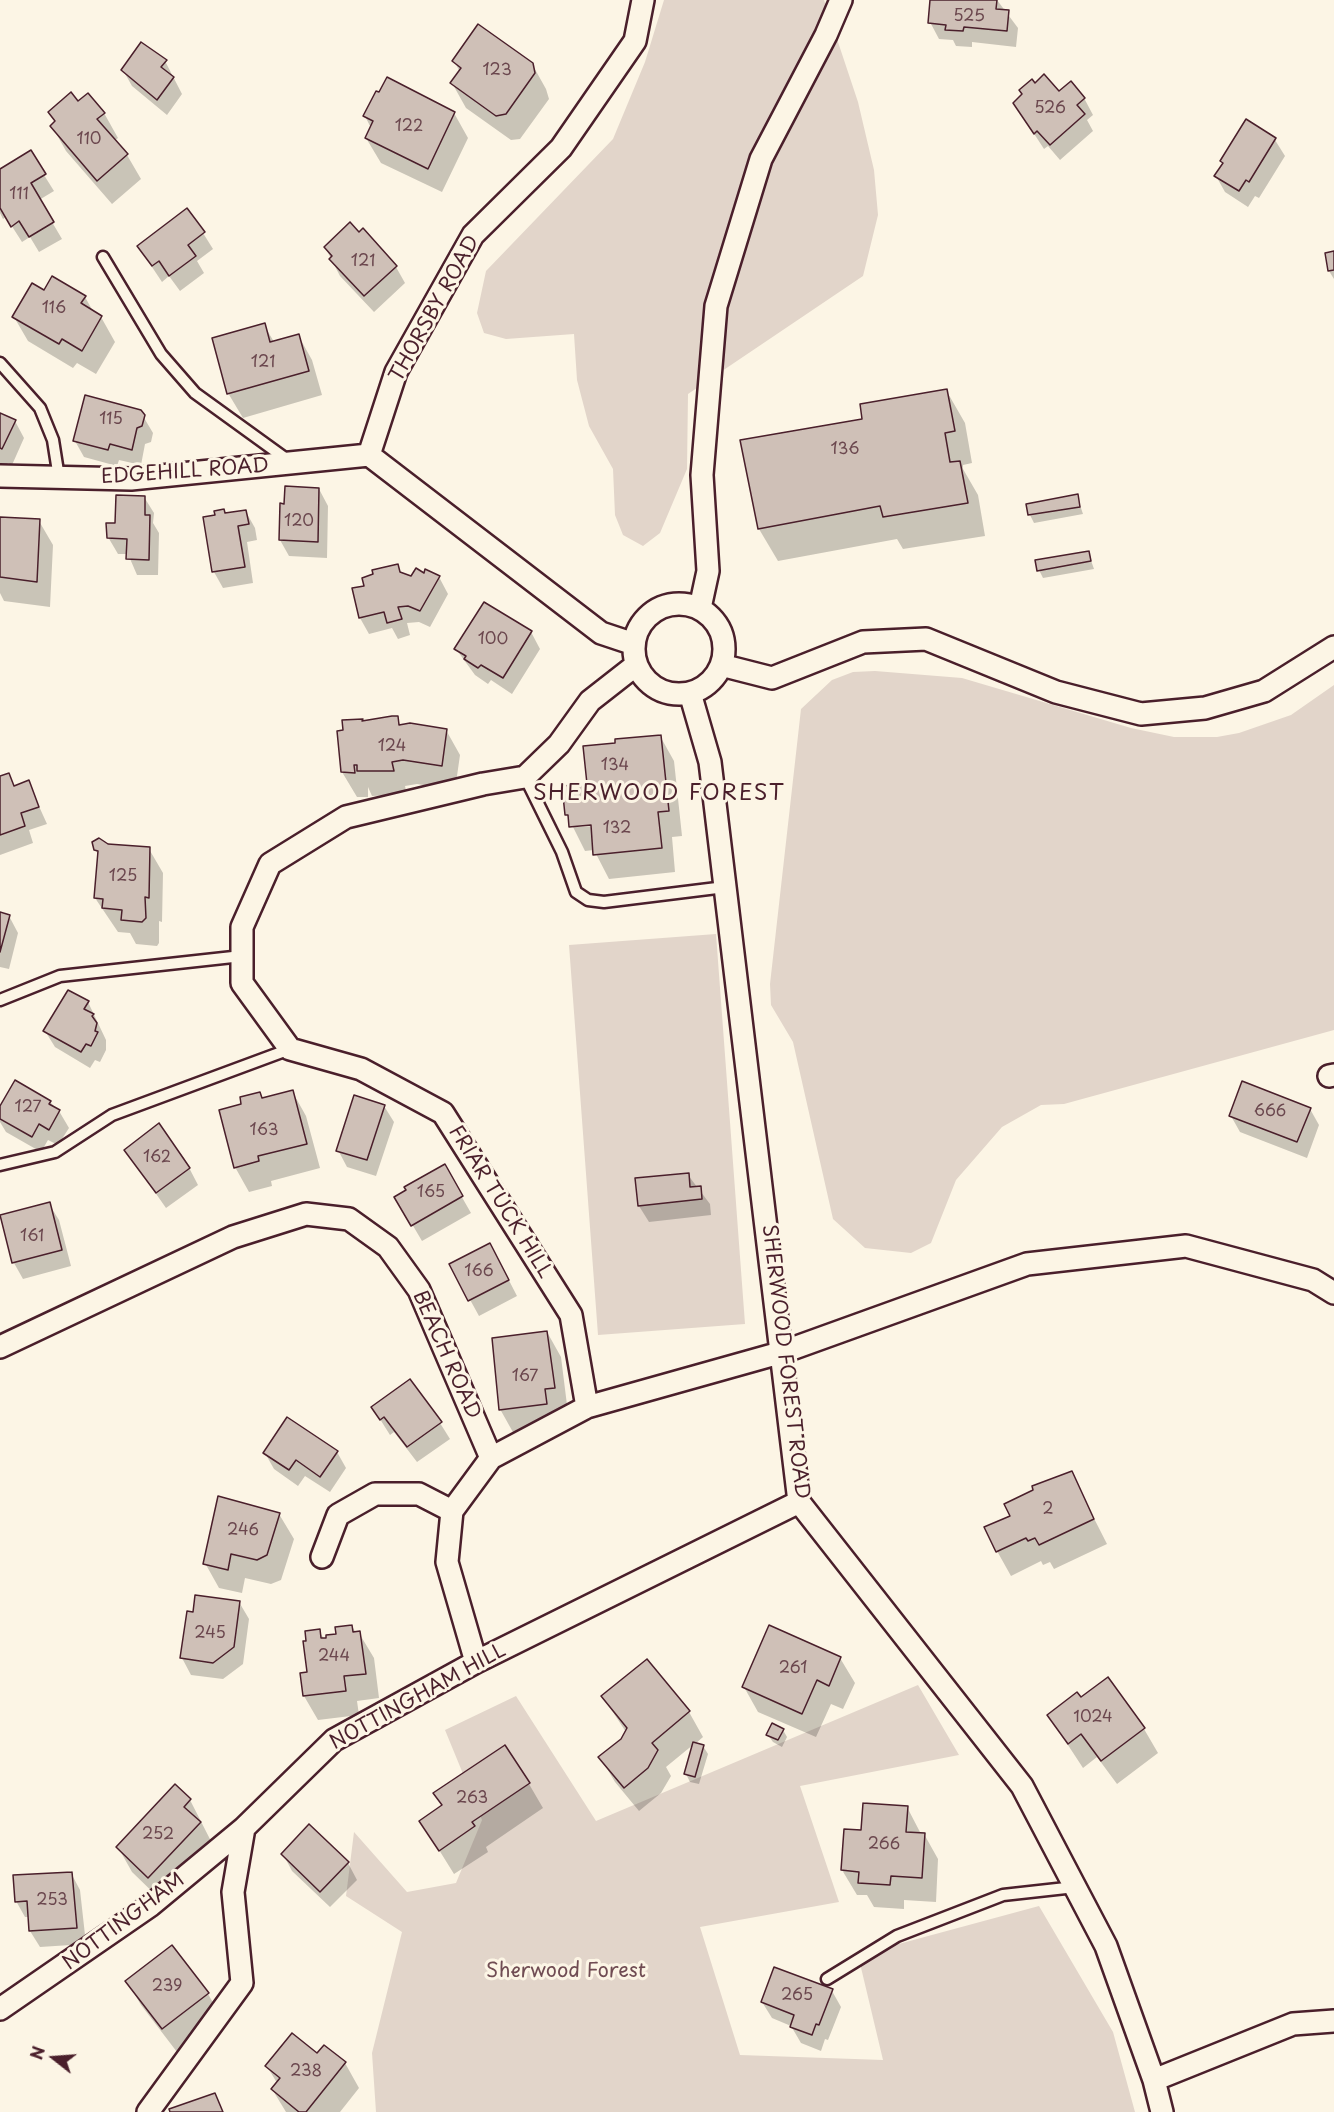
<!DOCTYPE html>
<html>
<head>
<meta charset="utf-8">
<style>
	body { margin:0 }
	#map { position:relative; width:1334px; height:2112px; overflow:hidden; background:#fcf5e5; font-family:"Playpen Sans",sans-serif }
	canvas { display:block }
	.north { position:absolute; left:24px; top:2028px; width:60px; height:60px; -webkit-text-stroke:4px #fcf5e5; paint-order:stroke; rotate:287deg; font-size:16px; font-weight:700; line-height:24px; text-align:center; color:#4a1f2b }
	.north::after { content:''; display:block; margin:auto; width:21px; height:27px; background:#4a1f2b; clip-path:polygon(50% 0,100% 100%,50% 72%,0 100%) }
</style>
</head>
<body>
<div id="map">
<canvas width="1334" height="2112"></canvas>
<div class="north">N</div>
</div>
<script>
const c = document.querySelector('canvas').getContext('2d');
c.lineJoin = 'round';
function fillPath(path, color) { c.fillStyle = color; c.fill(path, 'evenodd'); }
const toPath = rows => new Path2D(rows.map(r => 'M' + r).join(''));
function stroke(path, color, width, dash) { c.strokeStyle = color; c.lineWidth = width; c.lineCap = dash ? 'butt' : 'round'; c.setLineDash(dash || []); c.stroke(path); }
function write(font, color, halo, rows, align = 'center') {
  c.font = font + ' "Playpen Sans",sans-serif'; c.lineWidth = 6; c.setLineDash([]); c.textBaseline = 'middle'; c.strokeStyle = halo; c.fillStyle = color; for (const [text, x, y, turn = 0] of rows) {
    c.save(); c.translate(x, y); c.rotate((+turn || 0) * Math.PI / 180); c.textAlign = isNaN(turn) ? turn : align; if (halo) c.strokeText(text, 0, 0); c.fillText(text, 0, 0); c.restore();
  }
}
const green = toPath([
	[664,0,824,0,858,102,874,170,878,215,863,276,688,394,687,469,660,533,643,546,623,535,615,515,613,469,589,426,577,380,574,334,506,339,484,333,477,313,486,271,613,139,645,62],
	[875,671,962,678,1131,728,1174,737,1217,737,1239,733,1291,715,1334,685,1334,1030,1064,1104,1041,1105,1002,1127,956,1180,931,1243,911,1253,865,1248,833,1219,793,1042,771,1005,770,984,801,709,832,680,853,672],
	[716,934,745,1324,598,1335,569,945],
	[918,1685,959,1755,800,1786,839,1902,700,1927,740,2055,883,2060,858,1955,1039,1906,1113,2032,1135,2112,376,2112,372,2053,402,1932,346,1896,354,1832,407,1892,456,1883,482,1820,445,1730,516,1696,596,1821]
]);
const shadow = toPath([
	[932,0,997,0,1018,28,1016,47,972,42,972,47,956,46,953,40,939,39,930,22],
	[165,61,182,94,167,115,132,86,123,70],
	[454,61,532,64,546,89,549,99,520,139,511,140,466,108,452,83,460,72],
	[1035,85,1084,98,1093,115,1087,120,1093,131,1060,160,1048,146,1044,149,1014,103],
	[78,103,104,113,118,138,114,141,127,155,141,179,112,204,66,151,52,126,56,123,50,112],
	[454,113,468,138,442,192,381,163,366,138,371,128,365,116],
	[1247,121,1275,140,1285,156,1259,198,1255,196,1248,207,1225,192,1216,176,1224,164,1222,161],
	[0,170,44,175,54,191,39,200,62,239,39,252,30,237,22,242,6,217,3,219,0,213],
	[203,233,213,249,197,261,204,273,180,291,169,276,162,282,138,246],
	[325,247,396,267,405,283,374,312,340,276],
	[1334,253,1334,279,1329,271],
	[85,297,94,313,101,317,115,342,96,374,77,363,73,368,28,341,14,317],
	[264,325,274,342,298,335,312,360,322,395,243,418,228,393],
	[946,390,965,423,972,463,963,465,963,469,978,495,985,536,903,549,897,539,778,561,759,529,864,420],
	[140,411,153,433,151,442,145,444,141,465,119,460,117,466,84,457,75,441],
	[0,415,15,421,24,438,12,465,8,463,0,476],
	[319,489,328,506,327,558,289,556,280,540],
	[1077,496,1083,514,1034,523,1030,515,1028,505],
	[144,497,154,513,153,523,159,533,158,575,137,575,128,554,118,554,108,537,117,525],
	[246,512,255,528,257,540,247,542,253,583,223,588,214,572,204,518],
	[0,519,39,521,53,545,50,607,4,601,0,593],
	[1088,552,1094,569,1043,578,1039,570],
	[397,565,402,574,412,577,424,575,439,577,448,594,430,627,419,622,407,623,410,635,398,639,392,628,369,634,360,618,366,587],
	[531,632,540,649,512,694,491,680,488,684,475,675,456,649],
	[397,718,401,726,446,730,460,755,455,790,417,784,405,786,407,795,393,797,392,795,372,796,368,787,368,797,357,797,342,772,362,720,363,723],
	[660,736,674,761,682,836,672,837,675,872,609,879,594,850,585,851,567,815,589,785],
	[598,823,598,826,577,827,577,824],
	[8,775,15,787,28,782,47,824,29,830,33,843,0,855,0,778],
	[149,849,163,873,162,922,159,921,159,943,157,946,136,944,130,933,118,932,95,898,99,855,95,850],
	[0,914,9,916,18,933,9,969,0,967],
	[88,1002,106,1040,106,1050,100,1062,95,1060,90,1068,55,1047,45,1031],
	[292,1091,306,1116,320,1168,271,1181,272,1186,249,1192,235,1167,262,1099],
	[50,1102,59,1111,69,1128,58,1145,48,1140,41,1152,6,1132,0,1122,0,1109],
	[384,1106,394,1122,376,1176,347,1167,338,1150],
	[1310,1109,1319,1125,1307,1158,1240,1132,1231,1116],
	[159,1125,184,1158,198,1185,166,1208,126,1151],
	[444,1166,471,1213,422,1241,396,1197],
	[688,1175,710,1204,711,1215,649,1222,639,1206],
	[49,1204,59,1220,71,1266,23,1279,14,1263,0,1217],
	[499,1261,517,1296,479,1316,451,1265],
	[547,1332,561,1357,568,1413,514,1434,500,1409],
	[373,1408,440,1423,450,1439,417,1462,394,1432,390,1435],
	[337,1452,346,1468,330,1492,305,1476,298,1486,274,1469,265,1453],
	[1071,1473,1107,1544,1054,1569,1050,1562,1043,1565,1041,1561,1011,1576,997,1551,1012,1516],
	[279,1514,294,1539,281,1580,271,1584,245,1578,242,1593,219,1588,205,1563],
	[239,1602,249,1619,243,1664,223,1679,191,1675,182,1658,194,1614],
	[352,1626,356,1633,359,1633,374,1658,379,1698,357,1701,359,1715,318,1720,304,1696,319,1631,324,1639,338,1635],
	[840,1658,855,1683,843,1709,831,1704,816,1737,758,1712,744,1687],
	[647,1661,689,1712,703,1737,695,1744,703,1746,708,1754,699,1784,690,1782,686,1774,694,1744,666,1767,671,1776,661,1793,639,1811,615,1782,600,1757,622,1740,626,1732,603,1697],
	[1081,1699,1144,1729,1158,1753,1117,1784,1097,1757,1083,1768,1049,1716],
	[783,1730,787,1737,782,1747,773,1742,768,1735],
	[529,1784,543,1808,486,1847,488,1852,454,1874,421,1821],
	[190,1800,214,1847,163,1902,132,1872,118,1847],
	[907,1807,921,1834,924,1834,938,1859,936,1902,904,1900,904,1909,874,1907,867,1895,857,1895,842,1870,862,1831],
	[283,1854,348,1863,357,1880,330,1907,292,1871],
	[71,1873,80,1890,86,1944,40,1947,30,1931,30,1917,25,1917,16,1901],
	[127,1981,208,1994,222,2018,177,2052,141,2005],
	[832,1991,841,2007,828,2040,825,2039,821,2051,801,2043,791,2026,772,2018,762,2002],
	[324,2047,345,2063,359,2088,340,2112,286,2112,272,2089,277,2083,267,2066,317,2056]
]);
const building = toPath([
	[930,0,997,0,996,9,1009,10,1007,31,964,27,963,31,945,30,946,25,928,23,930,0],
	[478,24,533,63,535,73,506,114,496,116,450,83,461,68,452,61,478,24],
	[141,42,167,60,161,67,174,77,157,100,121,70,141,42],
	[1044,74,1059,91,1071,81,1085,98,1077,105,1085,114,1050,145,1037,131,1034,134,1013,103,1022,94,1019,90,1032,79,1035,83,1044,74],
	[387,77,455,112,428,169,365,138,373,121,363,116,376,91,379,92,387,77],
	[71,92,78,101,88,93,105,113,97,119,128,154,97,181,50,126,55,121,48,112,71,92],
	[1246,119,1276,138,1249,182,1246,180,1239,191,1214,176,1223,163,1220,161,1246,119],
	[31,150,46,174,31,183,54,222,29,237,19,221,11,227,0,208,0,169,31,150],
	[187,208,205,232,188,245,196,256,169,276,159,261,152,266,137,246,187,208],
	[350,222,359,232,363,228,397,266,364,296,329,259,332,256,324,247,350,222],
	[1334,251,1334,270,1328,271,1325,253,1334,251],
	[52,276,86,296,81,303,102,316,82,351,62,339,59,344,12,317,32,283,44,290,52,276],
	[265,323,270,342,299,334,309,371,227,394,212,338,265,323],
	[947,389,955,431,945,433,950,462,960,461,968,503,883,517,880,506,758,529,740,440,862,419,860,404,947,389],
	[85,395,141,410,145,415,142,426,137,428,132,450,110,444,108,450,73,441,85,395],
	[0,413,16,420,2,449,0,448,0,413],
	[285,486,319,488,318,542,279,540,280,503,284,504,285,486],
	[1078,494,1080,507,1028,515,1026,504,1078,494],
	[116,495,145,496,145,515,150,515,149,560,126,559,127,539,107,538,106,523,115,523,116,495],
	[224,509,225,513,246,510,249,524,238,526,245,567,212,572,203,517,215,515,214,511,224,509],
	[0,517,40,519,37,582,0,577,0,517],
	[1089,551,1091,561,1037,571,1035,560,1089,551],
	[398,564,400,572,411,576,416,568,424,573,425,569,440,576,420,611,408,606,398,607,402,619,387,623,384,612,359,618,352,588,364,586,362,578,373,574,372,570,398,564],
	[484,602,532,631,503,678,481,665,478,668,464,659,466,656,454,649,484,602],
	[392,716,398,716,399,725,410,723,447,729,442,766,403,760,392,762,394,771,357,771,357,765,354,765,355,773,341,772,337,731,343,730,342,720,363,719,362,721,392,716],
	[661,735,669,811,658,812,662,848,593,855,591,825,569,827,568,815,565,815,562,786,587,784,583,746,615,743,615,739,661,735],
	[9,773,14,786,29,780,39,807,21,813,25,826,0,835,0,776,9,773],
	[99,838,108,844,150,847,149,898,145,897,146,918,142,922,121,920,122,910,102,908,103,899,94,898,98,851,94,850,92,842,99,838],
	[0,912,10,915,0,952,0,912],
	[68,990,89,1001,84,1009,94,1014,92,1016,97,1023,95,1031,98,1032,91,1046,86,1044,81,1052,43,1031,68,990],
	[15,1080,51,1101,49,1104,60,1110,49,1130,39,1124,32,1137,0,1119,0,1106,15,1080],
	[1242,1081,1311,1108,1297,1142,1229,1116,1242,1081],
	[293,1090,307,1144,258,1156,259,1161,234,1168,219,1110,241,1104,240,1097,260,1092,262,1098,293,1090],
	[354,1095,385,1105,367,1160,336,1151,354,1095],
	[159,1123,190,1168,156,1193,124,1150,159,1123],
	[445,1164,463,1196,411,1226,394,1197,406,1190,404,1187,445,1164],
	[689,1173,690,1187,701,1186,702,1199,638,1206,635,1178,689,1173],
	[50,1202,62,1250,12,1263,0,1215,50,1202],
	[490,1243,509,1280,468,1301,449,1264,490,1243],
	[547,1331,555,1388,545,1389,547,1404,499,1410,492,1338,547,1331],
	[410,1379,442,1422,407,1447,384,1417,380,1420,371,1407,410,1379],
	[287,1417,338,1451,320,1477,296,1460,289,1470,263,1453,287,1417],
	[1072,1471,1094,1519,1039,1545,1035,1538,1028,1541,1026,1538,996,1552,984,1527,1010,1516,1004,1504,1033,1490,1032,1486,1072,1471],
	[218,1496,280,1513,267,1555,257,1560,231,1554,228,1570,203,1564,218,1496],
	[195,1595,240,1601,234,1647,213,1663,180,1658,187,1611,193,1612,195,1595],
	[352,1625,353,1632,360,1631,366,1674,344,1676,346,1691,303,1696,300,1673,307,1672,303,1641,306,1641,305,1631,320,1629,321,1638,326,1638,326,1635,336,1634,335,1627,352,1625],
	[769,1625,841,1657,829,1686,817,1680,802,1714,742,1687,769,1625],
	[647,1659,690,1711,652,1743,658,1750,648,1768,624,1788,598,1757,621,1739,627,1728,601,1696,647,1659],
	[1108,1677,1145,1728,1101,1761,1081,1734,1068,1744,1047,1715,1077,1692,1081,1697,1108,1677],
	[772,1723,784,1729,778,1740,766,1735,772,1723],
	[693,1742,704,1745,695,1777,684,1774,693,1742],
	[505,1745,530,1783,472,1822,475,1826,439,1851,419,1821,442,1805,433,1793,505,1745],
	[175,1784,191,1799,184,1807,201,1822,148,1878,116,1847,175,1784],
	[863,1803,908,1806,906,1832,925,1833,922,1878,891,1876,890,1885,858,1883,859,1872,841,1870,844,1829,861,1830,863,1803],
	[309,1824,349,1862,320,1892,281,1854,309,1824],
	[72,1872,77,1928,29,1931,27,1901,15,1902,13,1875,72,1872],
	[172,1945,209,1993,162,2029,125,1981,172,1945],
	[774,1967,833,1989,819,2025,816,2024,812,2035,790,2027,794,2015,761,2002,774,1967],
	[292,2033,317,2053,324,2045,346,2062,306,2112,299,2112,271,2089,280,2078,265,2066,292,2033],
	[215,2093,223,2112,170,2112,169,2109,215,2093]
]);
const service = toPath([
	[103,257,161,354,195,393,289,461],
	[0,363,40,408,53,440,59,478],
	[525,777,562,852,576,892,588,900,604,902,725,887],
	[0,1000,60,976,242,956],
	[0,1165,55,1152,112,1115,290,1049],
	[827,1979,897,1936,1003,1895,1075,1887]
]);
const minor = toPath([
	[369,455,396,372,473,235,561,148,635,41,643,0],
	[369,455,601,633,634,644],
	[0,476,131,479,369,455],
	'634 649a45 45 0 1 1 90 0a45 45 0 1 1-90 0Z',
	[700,608,708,571,702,475,716,306,761,159,826,35,841,0],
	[721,665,772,678,863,642,926,639,1056,692,1141,714,1205,708,1264,691,1334,647],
	[690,693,710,762,799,1502,1022,1786,1106,1946,1154,2080,1162,2112],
	[1329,1076,1334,1075],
	[0,1347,233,1237,306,1214,349,1219,388,1247,419,1290,491,1458],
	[587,1407,571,1315,443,1113,361,1069,290,1049,242,983,242,927,270,864,346,817,483,784,525,777,559,744,590,701,636,665],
	[322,1557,338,1515,375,1494,419,1494,452,1511],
	[476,1662,447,1562,452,1511,491,1458,587,1407,783,1352,1027,1264,1186,1246,1313,1280,1334,1293],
	[0,2009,151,1905,244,1828],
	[1154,2080,1293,2024,1334,2021],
	[148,2112,242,1983,233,1892,244,1828,334,1740,476,1662,799,1502]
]);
const numberNames = [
	["525",969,17],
	["123",497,71],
	["526",1050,109],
	["122",409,127],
	["110",89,140],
	["111",19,195],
	["121",363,262],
	["116",54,309],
	["121",263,363],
	["115",111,420],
	["136",845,450],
	["120",299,522],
	["100",493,640],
	["124",392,747],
	["134",615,766],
	["132",617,829],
	["125",123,877],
	["127",28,1108],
	["666",1270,1112],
	["163",264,1131],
	["162",157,1158],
	["165",431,1193],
	["161",32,1237],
	["166",479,1272],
	["167",525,1377],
	["2",1048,1510],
	["246",243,1531],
	["245",210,1634],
	["244",334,1657],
	["261",793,1669],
	["1024",1093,1718],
	["263",472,1799],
	["252",158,1835],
	["266",884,1845],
	["253",52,1901],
	["239",167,1987],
	["265",797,1996],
	["238",306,2072]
];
const streetNames = [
	["THORSBY ROAD",435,309,-61],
	["EDGEHILL ROAD",185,472,-4],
	["FRIAR TUCK HILL",500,1202,58],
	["BEACH ROAD",446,1355,66],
	["SHERWOOD FOREST ROAD",785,1362,83],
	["NOTTINGHAM HILL",418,1697,-29],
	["NOTTINGHAM",124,1922,-37]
];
const parkNames = [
	["Sherwood Forest",566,1971]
];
const quarterNames = [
	["SHERWOOD FOREST",659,794]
];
fillPath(green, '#e2d5ca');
fillPath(shadow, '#0003');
fillPath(building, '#cfc0b7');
stroke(building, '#4a1f2b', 1.5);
stroke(service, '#4a1f2b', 15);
stroke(minor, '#4a1f2b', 26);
stroke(service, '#fcf5e5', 10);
stroke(minor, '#fcf5e5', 21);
write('16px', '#6b474e', null, numberNames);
write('20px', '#4a1f2b', '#fcf5e5', streetNames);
write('20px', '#704c53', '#fcf5e5', parkNames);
c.letterSpacing = '1.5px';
write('22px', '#4a1f2b', '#fcf5e5', quarterNames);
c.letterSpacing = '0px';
</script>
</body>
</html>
